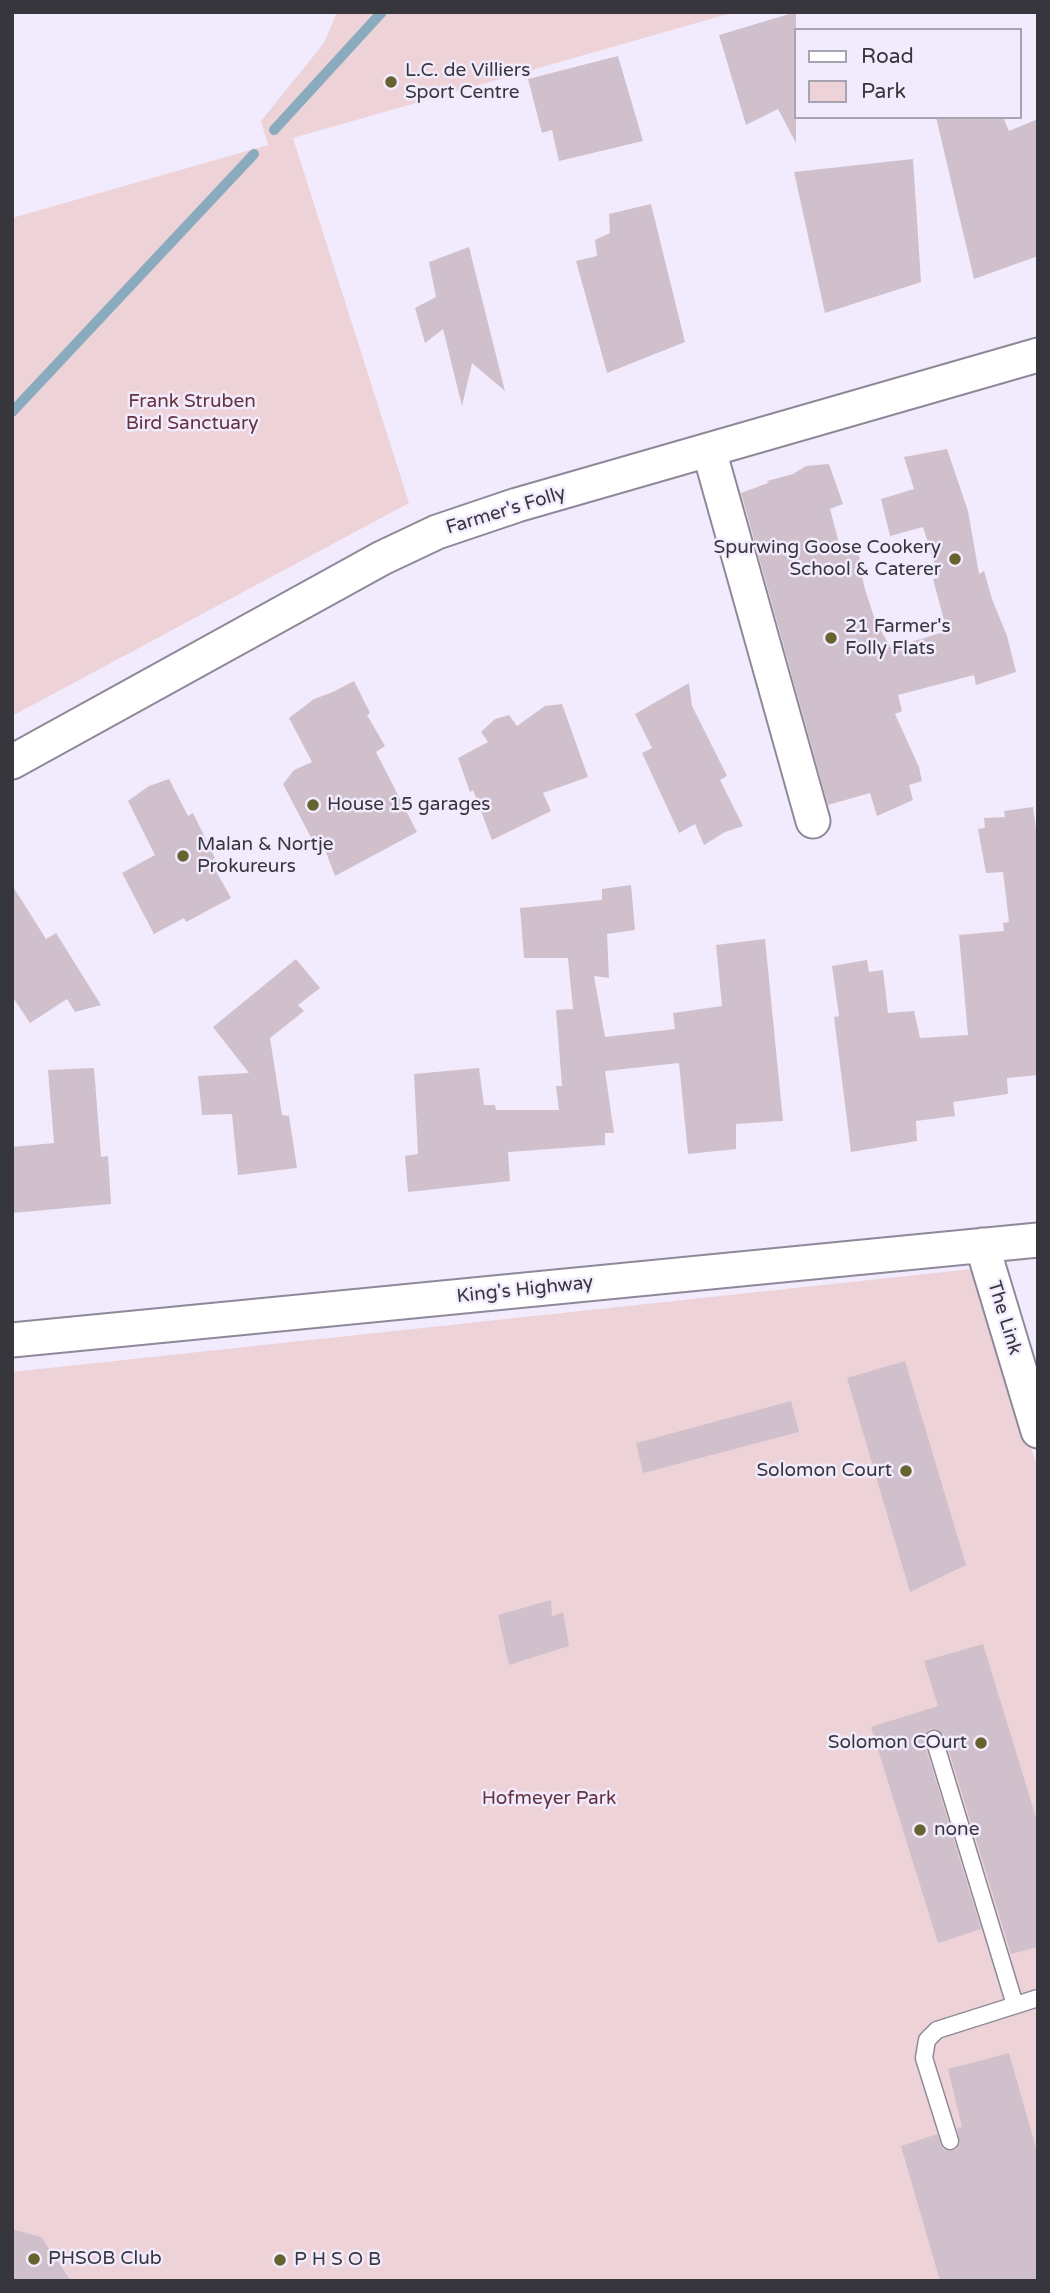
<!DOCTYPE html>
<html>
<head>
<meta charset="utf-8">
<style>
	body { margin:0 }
	#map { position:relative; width:1050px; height:2293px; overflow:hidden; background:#f1ebfd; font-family:"Varela Round",sans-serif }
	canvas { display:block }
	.frame { position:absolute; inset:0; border:14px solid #38363d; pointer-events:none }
	.legend { position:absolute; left:794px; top:28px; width:228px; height:91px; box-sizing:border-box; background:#f1ebfd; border:2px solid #a7a3b0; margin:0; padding:9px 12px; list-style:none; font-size:21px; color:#38363d }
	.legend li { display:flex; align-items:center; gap:14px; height:35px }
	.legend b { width:35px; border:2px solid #a7a3b0 }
</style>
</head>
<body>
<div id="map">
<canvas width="1050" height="2293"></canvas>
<div class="frame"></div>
<ul class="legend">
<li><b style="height:9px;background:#fff"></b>Road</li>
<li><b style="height:19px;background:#edd3d7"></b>Park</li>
</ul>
</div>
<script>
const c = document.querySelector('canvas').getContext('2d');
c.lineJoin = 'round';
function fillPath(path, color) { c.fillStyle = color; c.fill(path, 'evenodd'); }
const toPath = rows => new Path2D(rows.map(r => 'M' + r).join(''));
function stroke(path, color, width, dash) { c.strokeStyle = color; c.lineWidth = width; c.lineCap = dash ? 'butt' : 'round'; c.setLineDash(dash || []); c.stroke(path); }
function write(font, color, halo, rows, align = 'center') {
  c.font = font + ' "Varela Round",sans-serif'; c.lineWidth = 5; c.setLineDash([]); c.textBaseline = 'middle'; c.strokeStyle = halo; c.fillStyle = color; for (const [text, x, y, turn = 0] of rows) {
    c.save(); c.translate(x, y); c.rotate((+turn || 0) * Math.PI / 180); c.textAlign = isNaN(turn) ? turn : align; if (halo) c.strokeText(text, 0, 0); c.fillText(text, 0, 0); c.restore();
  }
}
const green = toPath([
	[337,12,735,12,293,138,409,503,12,716,12,218,268,145,261,121,324,43],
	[972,1269,1038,1469,1038,2281,12,2281,12,1372]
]);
const stream = toPath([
	[274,130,382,12],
	[12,412,254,154]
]);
const building = toPath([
	[796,12,796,143,778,109,746,125,719,35],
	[618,56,643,141,559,161,552,130,542,133,528,79],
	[936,117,1003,117,1009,131,1038,119,1038,256,974,279],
	[913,159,921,282,825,313,794,172],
	[651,204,685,342,607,373,576,261,597,256,595,240,610,233,609,214],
	[469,247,505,391,472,363,462,406,443,329,425,343,415,308,436,297,429,262],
	[947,449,968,511,979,574,984,571,992,599,1007,636,1016,672,976,685,974,675,898,695,902,711,895,714,919,767,922,781,909,785,913,800,877,816,870,793,828,805,741,493,768,483,767,481,793,474,806,466,829,464,843,504,830,509,842,554,858,549,864,586,875,620,891,648,947,631,933,579,939,578,923,527,890,536,881,499,914,489,904,457],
	[354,681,370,713,367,715,385,746,376,752,417,832,335,876,322,842,316,847,283,784,294,770,312,762,289,718,314,699,333,692],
	[689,683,692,706,727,776,720,780,743,826,725,832,704,845,695,824,679,833,642,753,652,748,635,714],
	[562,704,588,777,543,793,551,811,492,840,473,790,470,792,458,758,488,742,481,732,495,719,509,715,517,726,545,706],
	[169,779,188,816,193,813,215,858,211,862,231,898,186,922,184,918,154,934,122,873,155,855,128,801,149,786],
	[1033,807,1038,843,1038,1075,1007,1078,1008,1094,953,1102,955,1116,916,1121,917,1141,851,1152,834,1017,839,1016,832,966,867,960,869,972,883,970,888,1013,914,1011,920,1038,968,1035,959,935,1004,931,1003,923,1009,922,1003,872,986,873,978,829,985,828,984,818,1005,817,1004,811],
	[12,885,46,939,56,933,101,1005,75,1012,67,999,30,1023,12,996],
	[631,885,635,930,607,934,609,978,594,976,605,1037,675,1029,673,1013,722,1006,716,945,765,939,783,1121,736,1124,736,1149,688,1154,679,1063,605,1071,614,1133,605,1133,605,1145,508,1152,510,1181,408,1192,405,1156,418,1154,414,1074,479,1068,484,1105,495,1105,496,1110,559,1110,556,1086,562,1086,556,1010,573,1009,568,958,524,958,520,908,602,900,602,889],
	[296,959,320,988,298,1005,304,1011,270,1038,282,1115,289,1116,297,1168,238,1175,232,1114,202,1115,198,1076,249,1073,213,1027],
	[94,1068,101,1157,108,1156,111,1204,12,1213,12,1147,54,1143,48,1070],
	[905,1361,966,1565,910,1592,847,1378],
	[791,1401,799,1432,643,1473,636,1443],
	[551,1600,552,1616,563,1612,569,1646,509,1665,498,1615],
	[983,1644,1038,1824,1038,1947,1011,1954,944,1735,937,1729,930,1729,924,1736,924,1742,981,1929,938,1943,871,1727,938,1706,924,1661],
	[1009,2053,1038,2155,1038,2281,940,2281,901,2146,937,2134,943,2149,948,2151,957,2149,960,2143,957,2128,962,2127,948,2069],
	[12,2229,41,2237,71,2281,12,2281]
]);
const service = toPath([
	[934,1739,1015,2005],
	[950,2141,924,2058,927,2040,937,2030,1038,1998]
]);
const minor = toPath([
	[709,450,813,821],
	[12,762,382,558,437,532,517,505,1038,355],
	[982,1245,1038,1431],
	[12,1340,1038,1240]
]);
const markers = [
	[391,82,7,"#67632f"],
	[955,559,7,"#67632f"],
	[831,638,7,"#67632f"],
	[313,805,7,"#67632f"],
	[183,856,7,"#67632f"],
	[906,1471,7,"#67632f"],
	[981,1743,7,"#67632f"],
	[920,1830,7,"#67632f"],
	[34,2259,7,"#67632f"],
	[280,2260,7,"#67632f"]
];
const poiNames = [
	["L.C. de Villiers",405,71],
	["Sport Centre",405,93],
	["Spurwing Goose Cookery",941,548,"right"],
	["School & Caterer",941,570,"right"],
	["21 Farmer's",845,627],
	["Folly Flats",845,649],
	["House 15 garages",327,805],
	["Malan & Nortje",197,845],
	["Prokureurs",197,867],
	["Solomon Court",892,1471,"right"],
	["Solomon COurt",967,1743,"right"],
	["none",934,1830],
	["PHSOB Club",48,2259],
	["P H S O B",294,2260]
];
const parkNames = [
	["Frank Struben",192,402],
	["Bird Sanctuary",192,424],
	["Hofmeyer Park",549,1799]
];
const streetNames = [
	["Farmer's Folly",506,511,-17],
	["King's Highway",525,1290,-6],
	["The Link",1004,1318,73]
];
fillPath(green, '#edd3d7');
stroke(stream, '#8aaabe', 10);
fillPath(building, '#d0c0cc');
stroke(service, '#8e8899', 19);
stroke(minor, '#8e8899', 37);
stroke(service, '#fff', 16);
stroke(minor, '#fff', 33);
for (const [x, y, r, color] of markers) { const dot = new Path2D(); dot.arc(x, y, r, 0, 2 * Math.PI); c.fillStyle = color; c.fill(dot); stroke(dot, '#f1ebfd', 2.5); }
write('19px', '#38363d', '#f1ebfd', poiNames, 'left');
write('19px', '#66323e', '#f1ebfd', parkNames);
write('19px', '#38363d', '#f1ebfd', streetNames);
</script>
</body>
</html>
